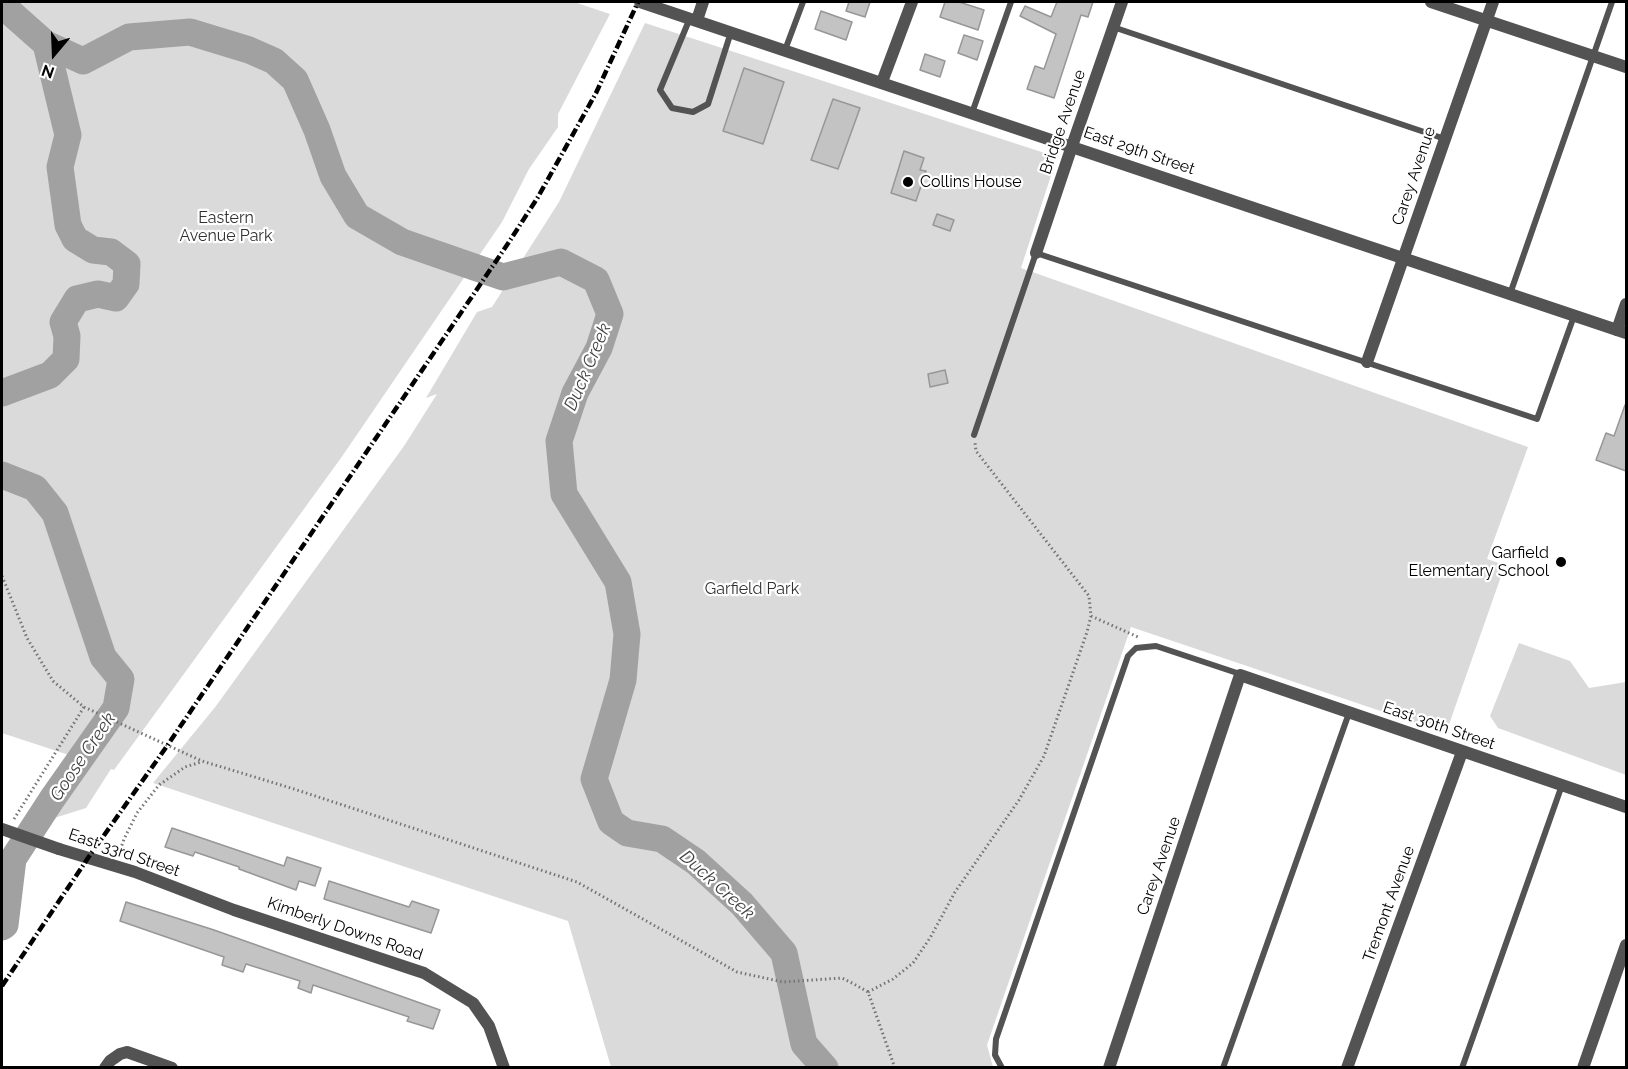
<!DOCTYPE html>
<html>
<head>
<meta charset="utf-8">
<style>
	body { margin:0 }
	#map { position:relative; width:1628px; height:1069px; overflow:hidden; background:#fff; font-family:Raleway,sans-serif }
	canvas { display:block }
	.frame { position:absolute; inset:0; border:3px solid #000; pointer-events:none }
	.north { position:absolute; left:24px; top:24px; width:60px; height:60px; -webkit-text-stroke:4px #fff; paint-order:stroke; rotate:199deg; font-size:16px; font-weight:700; line-height:24px; text-align:center; color:#000 }
	.north::after { content:''; display:block; margin:auto; width:21px; height:27px; background:#000; clip-path:polygon(50% 0,100% 100%,50% 72%,0 100%) }
</style>
</head>
<body>
<div id="map">
<canvas width="1628" height="1069"></canvas>
<div class="frame"></div>
<div class="north">N</div>
</div>
<script>
const c = document.querySelector('canvas').getContext('2d');
c.lineJoin = 'round';
function fillPath(path, color) { c.fillStyle = color; c.fill(path, 'evenodd'); }
const toPath = rows => new Path2D(rows.map(r => 'M' + r).join(''));
function stroke(path, color, width, dash) { c.strokeStyle = color; c.lineWidth = width; c.lineCap = dash ? 'butt' : 'round'; c.setLineDash(dash || []); c.stroke(path); }
function write(font, color, halo, rows, align = 'center') {
  c.font = font + ' Raleway,sans-serif'; c.lineWidth = 4.5; c.setLineDash([]); c.textBaseline = 'middle'; c.strokeStyle = halo; c.fillStyle = color; for (const [text, x, y, turn = 0] of rows) {
    c.save(); c.translate(x, y); c.rotate((+turn || 0) * Math.PI / 180); c.textAlign = isNaN(turn) ? turn : align; if (halo) c.strokeText(text, 0, 0); c.fillText(text, 0, 0); c.restore();
  }
}
const green = toPath([
	[2,2,574,2,610,14,558,114,558,127,529,169,502,222,341,458,114,770,111,769,86,808,48,820,90,762,2,733],
	[645,23,1057,157,1021,268,1528,447,1487,559,1505,565,1446,733,1131,627,987,1045,993,1067,611,1067,568,921,153,783,216,706,404,446,437,394,426,398,477,312,492,307,559,202],
	[1519,643,1570,661,1589,688,1626,682,1626,775,1498,728,1490,716]
]);
const river = toPath([
	[2,5,46,44,83,61,129,37,190,32,249,50,274,61,295,80,317,130,333,176,357,216,402,242,503,277,561,262,596,280,610,314,599,348,575,393,559,441,564,494,618,582,627,634,623,680,594,779,611,822,627,833,662,839,696,862,742,904,784,953,804,1044,825,1068],
	[2,393,50,375,66,359,67,336,63,322,77,299,98,294,116,298,126,284,127,264,111,252,93,250,75,239,68,225,60,167,68,135,46,44],
	[2,475,35,488,55,513,103,657,121,679,116,708,52,799,13,859,5,925,2,927]
]);
const building = toPath([
	[849,2,870,2,865,17,846,11,849,2],
	[945,2,959,2,984,10,978,30,940,17,945,2],
	[1057,2,1093,2,1088,17,1081,15,1054,98,1027,89,1035,66,1044,69,1056,34,1020,16,1025,6,1051,17,1057,2],
	[821,11,852,22,846,40,815,29,821,11],
	[964,35,983,41,977,60,958,53,964,35],
	[925,54,945,61,940,77,920,70,925,54],
	[744,68,784,82,763,144,723,131,744,68],
	[833,99,860,108,838,169,811,160,833,99],
	[904,151,924,158,920,170,926,171,916,201,891,193,904,151],
	[937,214,954,220,950,231,933,225,937,214],
	[945,370,948,383,930,387,928,374,945,370],
	[1625,405,1626,405,1626,471,1596,460,1606,433,1614,436,1625,405],
	[172,828,284,866,287,857,321,868,315,886,299,881,296,890,239,869,239,867,195,852,193,856,165,847,172,828],
	[329,881,409,907,412,901,439,910,431,933,324,899,329,881],
	[126,902,214,930,440,1010,433,1029,407,1021,409,1017,313,985,311,993,298,988,300,981,246,964,243,972,222,965,224,957,120,921,126,902]
]);
const path = toPath([
	[2,576,27,638,53,681,84,707,202,761,294,789,577,882,737,972,783,982,842,978,854,984,868,992,895,1068],
	[1091,616,1138,637],
	[14,819,84,707],
	[119,854,124,839,137,813,159,785,185,767,201,762],
	[868,992,893,979,913,963,930,938,955,892,1019,800,1044,756,1087,632,1091,616,1089,596,976,451,975,443]
]);
const service = toPath([
	[690,18,660,90,672,108,693,112,708,104,731,32],
	[1113,27,1445,139],
	[785,50,803,2],
	[972,113,1011,2],
	[1510,294,1612,2],
	[974,435,1036,253,1537,419,1574,316],
	[1002,1068,995,1055,996,1039,1128,656,1136,648,1156,646,1240,674],
	[1223,1068,1349,713],
	[1462,1068,1562,785]
]);
const minor = toPath([
	[1431,2,1626,67],
	[697,20,703,2],
	[882,82,912,2],
	[1036,253,1072,146],
	[1617,330,1626,304],
	[1367,362,1493,2],
	[59,849,135,872,234,910,424,973,473,1003,489,1026,504,1068],
	[105,1068,110,1061,120,1054,127,1052,172,1068],
	[1109,1068,1240,675,1626,807],
	[1347,1068,1462,752],
	[1583,1068,1626,945]
]);
const tertiary = toPath([
	[640,2,1626,333],
	[1072,146,1122,2]
]);
const rail = toPath([
	[2,986,88,858,167,746,509,242,538,197,596,93,638,2]
]);
const minorBridge = toPath([
	[2,829,59,849]
]);
const markers = [
	[908,182,6,"#000"],
	[1561,562,6,"#000"]
];
const streetNames = [
	["Bridge Avenue",1063,122,-71],
	["East 29th Street",1139,151,19],
	["Carey Avenue",1414,176,-71],
	["East 30th Street",1439,726,19],
	["East 33rd Street",124,853,19],
	["Carey Avenue",1159,866,-71],
	["Tremont Avenue",1389,904,-70],
	["Kimberly Downs Road",345,929,19]
];
const poiNames = [
	["Collins House",920,182],
	["Garfield",1549,553,"right"],
	["Elementary School",1549,571,"right"]
];
const parkNames = [
	["Eastern",226,218],
	["Avenue Park",226,236],
	["Garfield Park",752,589]
];
const waterNames = [
	["Duck Creek",588,367,-67],
	["Goose Creek",83,757,-56],
	["Duck Creek",717,885,42]
];
fillPath(green, '#dadada');
stroke(river, '#a1a1a1', 27);
fillPath(building, '#c3c3c3');
stroke(building, '#979797', 1.5);
stroke(path, '#757575', 3, [1.5, 3]);
stroke(service, '#535353', 6);
stroke(minor, '#535353', 12);
stroke(tertiary, '#535353', 12);
stroke(rail, '#000', 4.5, [9, 3, 1.5, 3]);
stroke(minorBridge, '#535353', 12);
for (const [x, y, r, color] of markers) { const dot = new Path2D(); dot.arc(x, y, r, 0, 2 * Math.PI); c.fillStyle = color; c.fill(dot); stroke(dot, '#fff', 2); }
write('16px', '#000', '#fff', streetNames);
write('16px', '#000', '#fff', poiNames, 'left');
write('16px', '#313131', '#fff', parkNames);
write('italic 18px', '#424242', '#fff', waterNames);
</script>
</body>
</html>
